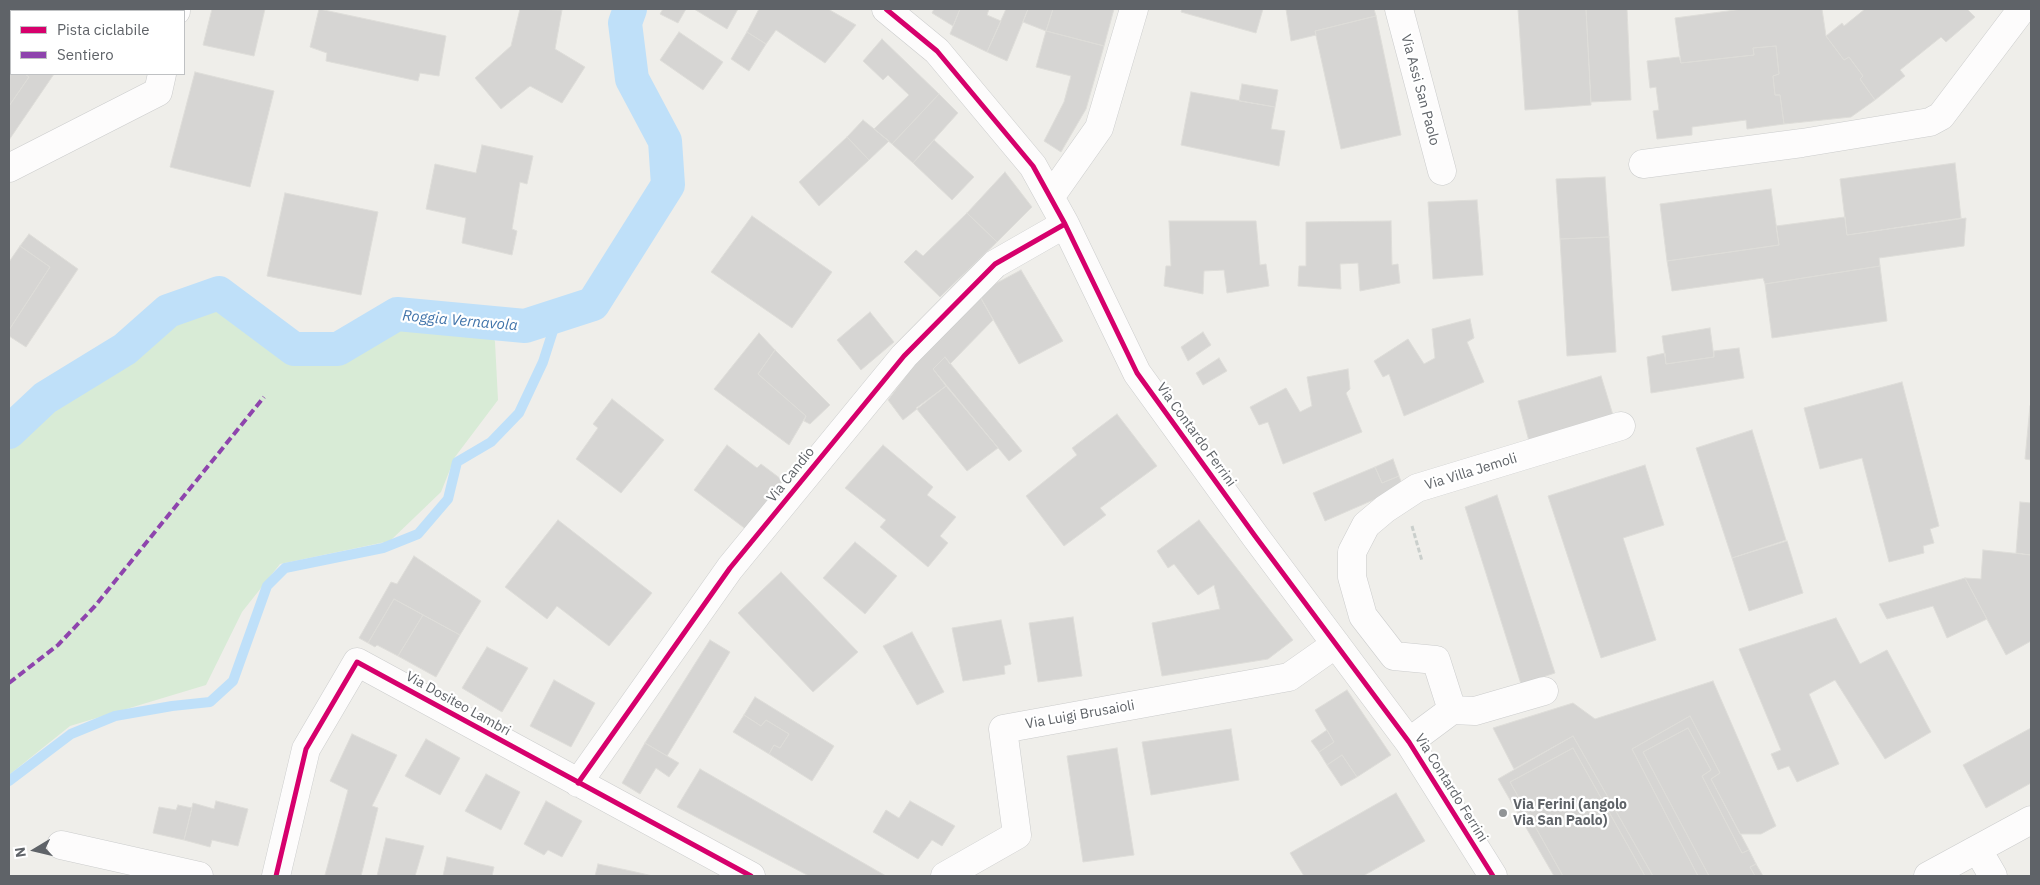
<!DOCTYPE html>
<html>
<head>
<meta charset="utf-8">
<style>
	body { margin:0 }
	#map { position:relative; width:2040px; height:885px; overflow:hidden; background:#efeeea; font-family:"IBM Plex Sans",sans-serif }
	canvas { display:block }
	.frame { position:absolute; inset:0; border:10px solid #5f6368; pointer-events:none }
	.legend { position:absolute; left:10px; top:10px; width:175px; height:65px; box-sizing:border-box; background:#fff; border:1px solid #bfc1c3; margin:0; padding:6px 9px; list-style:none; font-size:15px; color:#5f6368 }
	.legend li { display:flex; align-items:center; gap:10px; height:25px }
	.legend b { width:25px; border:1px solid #bfc1c3 }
	.north { position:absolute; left:10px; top:825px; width:50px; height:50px; -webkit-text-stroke:4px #fff; paint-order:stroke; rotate:261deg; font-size:14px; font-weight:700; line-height:20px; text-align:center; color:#5f6368 }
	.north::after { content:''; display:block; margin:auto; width:18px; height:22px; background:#5f6368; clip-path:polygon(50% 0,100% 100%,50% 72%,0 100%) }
</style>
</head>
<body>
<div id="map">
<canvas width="2040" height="885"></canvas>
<div class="frame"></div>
<ul class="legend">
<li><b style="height:6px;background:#d6006c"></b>Pista ciclabile</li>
<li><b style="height:6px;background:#8e44ad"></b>Sentiero</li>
</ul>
<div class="north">N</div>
</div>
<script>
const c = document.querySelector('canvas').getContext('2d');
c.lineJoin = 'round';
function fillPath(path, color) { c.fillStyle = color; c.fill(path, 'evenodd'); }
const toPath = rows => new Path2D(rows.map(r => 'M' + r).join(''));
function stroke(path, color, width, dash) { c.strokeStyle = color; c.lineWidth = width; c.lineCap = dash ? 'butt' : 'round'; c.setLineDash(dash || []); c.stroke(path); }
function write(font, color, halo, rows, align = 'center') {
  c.font = font + ' "IBM Plex Sans",sans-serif'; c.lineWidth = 4.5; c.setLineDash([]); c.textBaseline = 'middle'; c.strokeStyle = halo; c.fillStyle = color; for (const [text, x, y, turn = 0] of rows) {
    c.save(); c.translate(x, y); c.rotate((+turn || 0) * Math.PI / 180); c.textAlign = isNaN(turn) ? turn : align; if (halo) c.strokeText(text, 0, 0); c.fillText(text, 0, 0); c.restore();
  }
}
const green = toPath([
	[217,302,292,361,346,356,403,324,491,326,495,342,498,400,455,457,441,492,390,541,280,564,242,612,206,685,70,726,9,775,9,440,26,421,171,316]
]);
const stream = toPath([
	[9,781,71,734,115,716,172,706,210,702,233,681,267,586,285,568,383,548,418,534,448,499,457,462,491,442,519,413,543,362,558,315]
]);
const canal = toPath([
	[9,432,45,398,125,349,168,311,219,293,294,349,338,349,397,314,525,326,593,304,668,185,665,141,632,79,625,23,630,9]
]);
const building = toPath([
	[47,9,134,9,132,11,49,11,47,9],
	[212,9,265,9,254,56,203,45,212,9],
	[319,9,446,36,439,76,420,73,418,81,326,61,327,53,310,47,319,9],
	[520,9,562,10,555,49,585,67,562,103,530,86,501,109,475,78,511,46,520,9],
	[663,9,686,9,678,23,660,14,663,9],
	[694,9,738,9,727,29,694,9],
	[759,9,828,9,856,25,825,63,776,30,766,44,747,32,759,9],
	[934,9,960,9,953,26,932,13,934,9],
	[960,9,989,9,987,15,1001,21,987,52,950,34,960,9],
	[1006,9,1028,9,1007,61,987,52,1006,9],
	[1028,9,1053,9,1046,31,1023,22,1028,9],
	[1053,9,1114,9,1104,46,1046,31,1053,9],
	[1182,9,1263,9,1256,33,1181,12,1182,9],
	[1286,9,1374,9,1376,16,1315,31,1316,35,1291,41,1286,9],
	[1518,9,1586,9,1591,105,1525,110,1518,9],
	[1586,9,1627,9,1631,100,1591,102,1586,9],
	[1743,9,1822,9,1826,36,1844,60,1849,57,1863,76,1860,79,1875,100,1851,117,1784,124,1780,95,1775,95,1773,76,1779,74,1776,46,1753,48,1754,55,1681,63,1675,18,1743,9],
	[1865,9,1967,9,1975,17,1946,42,1941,37,1900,70,1905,76,1875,100,1860,79,1863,76,1849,57,1844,60,1826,36,1842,23,1844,26,1865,9],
	[1376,16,1401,135,1341,149,1315,31,1376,16],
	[1046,31,1104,46,1086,109,1061,152,1044,141,1064,102,1071,76,1036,67,1046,31],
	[679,32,723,62,703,90,660,60,679,32],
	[747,32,766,44,749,71,731,59,747,32],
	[882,39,939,94,892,144,874,129,909,95,888,75,883,80,863,61,882,39],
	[1776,46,1779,74,1773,76,1775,95,1780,95,1784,124,1747,129,1746,120,1692,127,1692,135,1657,139,1653,111,1659,110,1656,87,1650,88,1647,61,1679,57,1681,63,1754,55,1753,48,1776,46],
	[9,61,11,63,11,74,25,74,29,77,9,106,9,61],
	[195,72,274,91,250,187,170,167,195,72],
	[25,74,54,74,9,140,9,106,29,77,25,74],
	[1242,84,1278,90,1275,107,1239,101,1242,84],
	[1191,92,1275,107,1271,129,1285,131,1279,166,1181,145,1191,92],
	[939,94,958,113,913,163,892,144,939,94],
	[863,120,889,141,869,160,847,137,863,120],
	[847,137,869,160,819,206,799,182,847,137],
	[934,140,974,177,952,200,913,163,934,140],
	[482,145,533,156,527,184,520,182,512,229,517,231,512,255,462,243,466,218,426,209,435,164,476,173,482,145],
	[1955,163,1961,218,1847,235,1840,179,1955,163],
	[1005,172,1032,207,997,242,967,213,1005,172],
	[1605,177,1609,237,1560,239,1556,179,1605,177],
	[1771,189,1779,245,1667,261,1660,204,1771,189],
	[285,193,378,212,361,295,267,276,285,193],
	[1477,200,1483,275,1433,279,1428,202,1477,200],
	[967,213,997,242,940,297,904,262,916,250,923,256,967,213],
	[752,216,832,272,792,328,711,272,752,216],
	[1845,217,1847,235,1966,218,1964,246,1879,258,1880,266,1765,284,1763,278,1672,291,1667,261,1779,245,1776,226,1845,217],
	[1169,221,1256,221,1260,265,1266,264,1269,286,1227,293,1224,270,1204,271,1203,294,1164,286,1166,266,1171,266,1169,221],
	[1391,221,1392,265,1398,264,1400,283,1360,291,1358,263,1340,264,1341,289,1298,286,1299,266,1306,266,1306,222,1391,221],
	[29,234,78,269,26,347,9,336,9,330,50,267,20,246,29,234],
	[1609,237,1616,352,1567,356,1560,239,1609,237],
	[20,246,50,267,9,330,9,262,20,246],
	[1880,266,1887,321,1772,338,1765,284,1880,266],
	[1021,270,1063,341,1019,364,978,293,1021,270],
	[978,293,993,320,950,364,945,357,933,369,946,386,903,420,888,400,932,341,978,293],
	[870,312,894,342,861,370,837,340,870,312],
	[1470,319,1474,338,1467,342,1484,382,1404,416,1389,374,1383,377,1374,361,1408,339,1424,364,1435,358,1432,329,1470,319],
	[1710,328,1714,357,1666,364,1662,336,1710,328],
	[1203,332,1211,345,1188,361,1181,347,1203,332],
	[759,333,775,350,758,374,806,416,789,445,714,389,759,333],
	[1739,348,1744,378,1651,393,1647,357,1665,353,1666,364,1714,357,1714,351,1739,348],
	[775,350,830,405,810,424,804,421,806,416,758,374,775,350],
	[945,357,1022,451,1009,461,933,369,945,357],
	[1219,358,1227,371,1203,385,1196,373,1219,358],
	[1348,369,1350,389,1346,393,1362,432,1283,464,1268,422,1259,425,1250,407,1286,388,1300,412,1312,406,1307,377,1348,369],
	[1601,376,1613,415,1529,441,1518,401,1601,376],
	[1902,382,1939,526,1930,529,1934,543,1923,546,1924,553,1889,562,1862,458,1820,469,1804,408,1902,382],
	[946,386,998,448,967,471,916,408,946,386],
	[612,399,664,440,621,493,576,459,598,428,593,424,612,399],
	[2030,406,2031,406,2031,460,2025,459,2030,406],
	[1117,414,1157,466,1100,508,1106,515,1064,546,1026,496,1077,455,1072,448,1117,414],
	[1752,430,1786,540,1732,558,1696,448,1752,430],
	[727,445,757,468,761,464,785,482,747,530,694,490,727,445],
	[883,445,933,487,927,495,956,517,940,536,948,543,928,567,880,527,886,520,845,488,883,445],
	[1393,459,1399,476,1382,483,1375,467,1393,459],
	[1645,465,1664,525,1623,538,1656,640,1601,658,1548,496,1645,465],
	[1375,467,1382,483,1399,476,1403,487,1325,521,1313,493,1375,467],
	[1497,495,1555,673,1521,684,1465,507,1497,495],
	[2020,502,2031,503,2031,555,2016,553,2020,502],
	[558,520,652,593,609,646,557,606,547,619,505,587,558,520],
	[1199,520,1293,640,1268,659,1162,676,1152,623,1220,609,1214,585,1198,595,1174,564,1168,568,1157,551,1199,520],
	[1787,541,1803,593,1749,611,1732,558,1787,541],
	[855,542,897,576,865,614,823,578,855,542],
	[1983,550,2031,555,2031,641,2006,655,1965,578,1981,579,1983,550],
	[414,556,481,601,460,635,394,599,368,643,359,638,391,582,397,584,414,556],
	[781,572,858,652,813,692,738,613,781,572],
	[1965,578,1987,619,1947,638,1933,606,1887,619,1879,604,1965,578],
	[394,599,423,615,398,656,377,645,375,647,368,643,394,599],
	[423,615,460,635,436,677,398,656,423,615],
	[1073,617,1082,676,1038,682,1029,623,1073,617],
	[1836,618,1860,664,1887,650,1931,732,1885,759,1835,680,1809,694,1839,764,1797,782,1789,766,1778,770,1771,754,1781,750,1739,649,1836,618],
	[1001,620,1011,664,1004,666,1005,674,963,681,952,628,1001,620],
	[912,632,944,692,917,705,883,646,912,632],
	[710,640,730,652,667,756,645,743,710,640],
	[487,647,528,668,502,712,462,688,487,647],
	[554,680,595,703,571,747,530,726,554,680],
	[1713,681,1776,826,1761,834,1740,834,1711,779,1720,773,1690,716,1632,749,1698,876,1653,876,1573,736,1514,769,1493,728,1573,703,1595,719,1713,681],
	[1347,690,1391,755,1357,777,1342,755,1327,765,1319,752,1334,742,1315,710,1347,690],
	[755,697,834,746,812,781,769,754,774,745,780,748,789,734,766,720,761,726,744,715,755,697],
	[744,715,761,726,766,720,789,734,780,748,774,745,769,754,733,732,744,715],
	[1690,716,1720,773,1711,779,1749,850,1742,853,1702,776,1711,770,1688,728,1643,752,1709,876,1698,876,1632,749,1690,716],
	[1688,728,1711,770,1702,776,1742,853,1749,850,1756,864,1750,867,1755,876,1709,876,1643,752,1688,728],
	[2031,728,2031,783,1986,808,1963,765,2031,728],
	[1231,729,1239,780,1151,795,1142,742,1231,729],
	[1327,730,1334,742,1319,752,1311,741,1327,730],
	[352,734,397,755,372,806,378,808,361,876,329,876,325,875,348,790,330,781,352,734],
	[1573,736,1653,876,1645,876,1573,748,1510,782,1563,876,1554,876,1498,779,1573,736],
	[426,739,460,758,440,795,405,776,426,739],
	[645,743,679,763,669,777,656,768,640,794,622,783,645,743],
	[1117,748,1134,855,1083,862,1067,756,1117,748],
	[1573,748,1645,876,1563,876,1510,782,1573,748],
	[1342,755,1357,777,1341,786,1327,765,1342,755],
	[700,769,886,876,809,876,677,807,700,769],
	[486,774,520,792,501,830,465,811,486,774],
	[1396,793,1425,841,1363,876,1304,876,1290,853,1396,793],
	[216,801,248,809,238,846,212,840,210,847,184,840,193,803,214,809,216,801],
	[546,801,582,821,562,857,548,850,544,855,524,844,546,801],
	[910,801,955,826,942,846,932,840,918,859,873,832,886,810,899,818,910,801],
	[178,805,192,808,184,840,153,833,159,807,176,810,178,805],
	[386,838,424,846,415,876,377,876,386,838],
	[447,857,494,867,492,876,443,876,447,857],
	[598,864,631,871,653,876,595,876,598,864],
	[1756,864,1763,876,1755,876,1750,867,1756,864]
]);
const path = toPath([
	[1412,526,1422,561]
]);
const minor = toPath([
	[886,9,937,51,1033,166,1065,224,1137,373,1255,536,1409,742,1493,876],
	[1399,9,1442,171],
	[176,11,176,9],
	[1643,164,1802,143,1930,122,1941,116,2022,9],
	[9,168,158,92,162,74],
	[1051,196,1099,128,1134,9],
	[1452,710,1475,711,1544,691],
	[1409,742,1452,710,1436,660,1394,656,1363,616,1352,577,1352,552,1366,525,1385,509,1417,488,1621,426],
	[578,783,730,568,904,356,995,264,1065,224],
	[61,845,199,876],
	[1978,850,1993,876],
	[276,876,306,749,357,662,751,876],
	[945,876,1017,835,1003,729,1289,677,1336,644],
	[1928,876,2031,820]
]);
const quiet = toPath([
	[9,683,58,645,95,606,264,397]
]);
const cycleway = toPath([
	[886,9,937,51,1033,166,1065,224,1137,373,1255,536,1409,742,1493,876],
	[578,783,730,568,904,356,995,264,1065,224],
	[276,876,306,749,357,662,751,876]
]);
const markers = [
	[1503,813,5,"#919496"]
];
const streetNames = [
	["Via Assi San Paolo",1420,90,75],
	["Via Contardo Ferrini",1196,435,54],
	["Via Villa Jemoli",1471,472,-17],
	["Via Candio",791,475,-51],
	["Via Dositeo Lambri",458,704,29],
	["Via Luigi Brusaioli",1080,715,-10],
	["Via Contardo Ferrini",1451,788,58]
];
const poiNames = [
	["Via Ferini (angolo",1513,805],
	["Via San Paolo)",1513,821]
];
const waterNames = [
	["Roggia Vernavola",460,321,5]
];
fillPath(green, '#d8ebd6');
stroke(stream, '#bfe0f9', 10);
stroke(canal, '#bfe0f9', 34);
fillPath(building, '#d6d5d3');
stroke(building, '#deddd9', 1);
stroke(minor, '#cbcccc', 29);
stroke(path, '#cacfcc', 3, [5, 2.5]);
stroke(minor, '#fdfcfc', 28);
stroke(quiet, '#8e44ad', 4, [8, 4]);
stroke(cycleway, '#d6006c', 5);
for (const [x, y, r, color] of markers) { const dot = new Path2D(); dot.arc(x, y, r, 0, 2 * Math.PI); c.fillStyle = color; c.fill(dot); stroke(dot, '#fff', 2); }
write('14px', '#5f6368', '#fff', streetNames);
write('bold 14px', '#5f6368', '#fff', poiNames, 'left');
write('italic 15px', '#4174aa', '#fff', waterNames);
</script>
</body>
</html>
